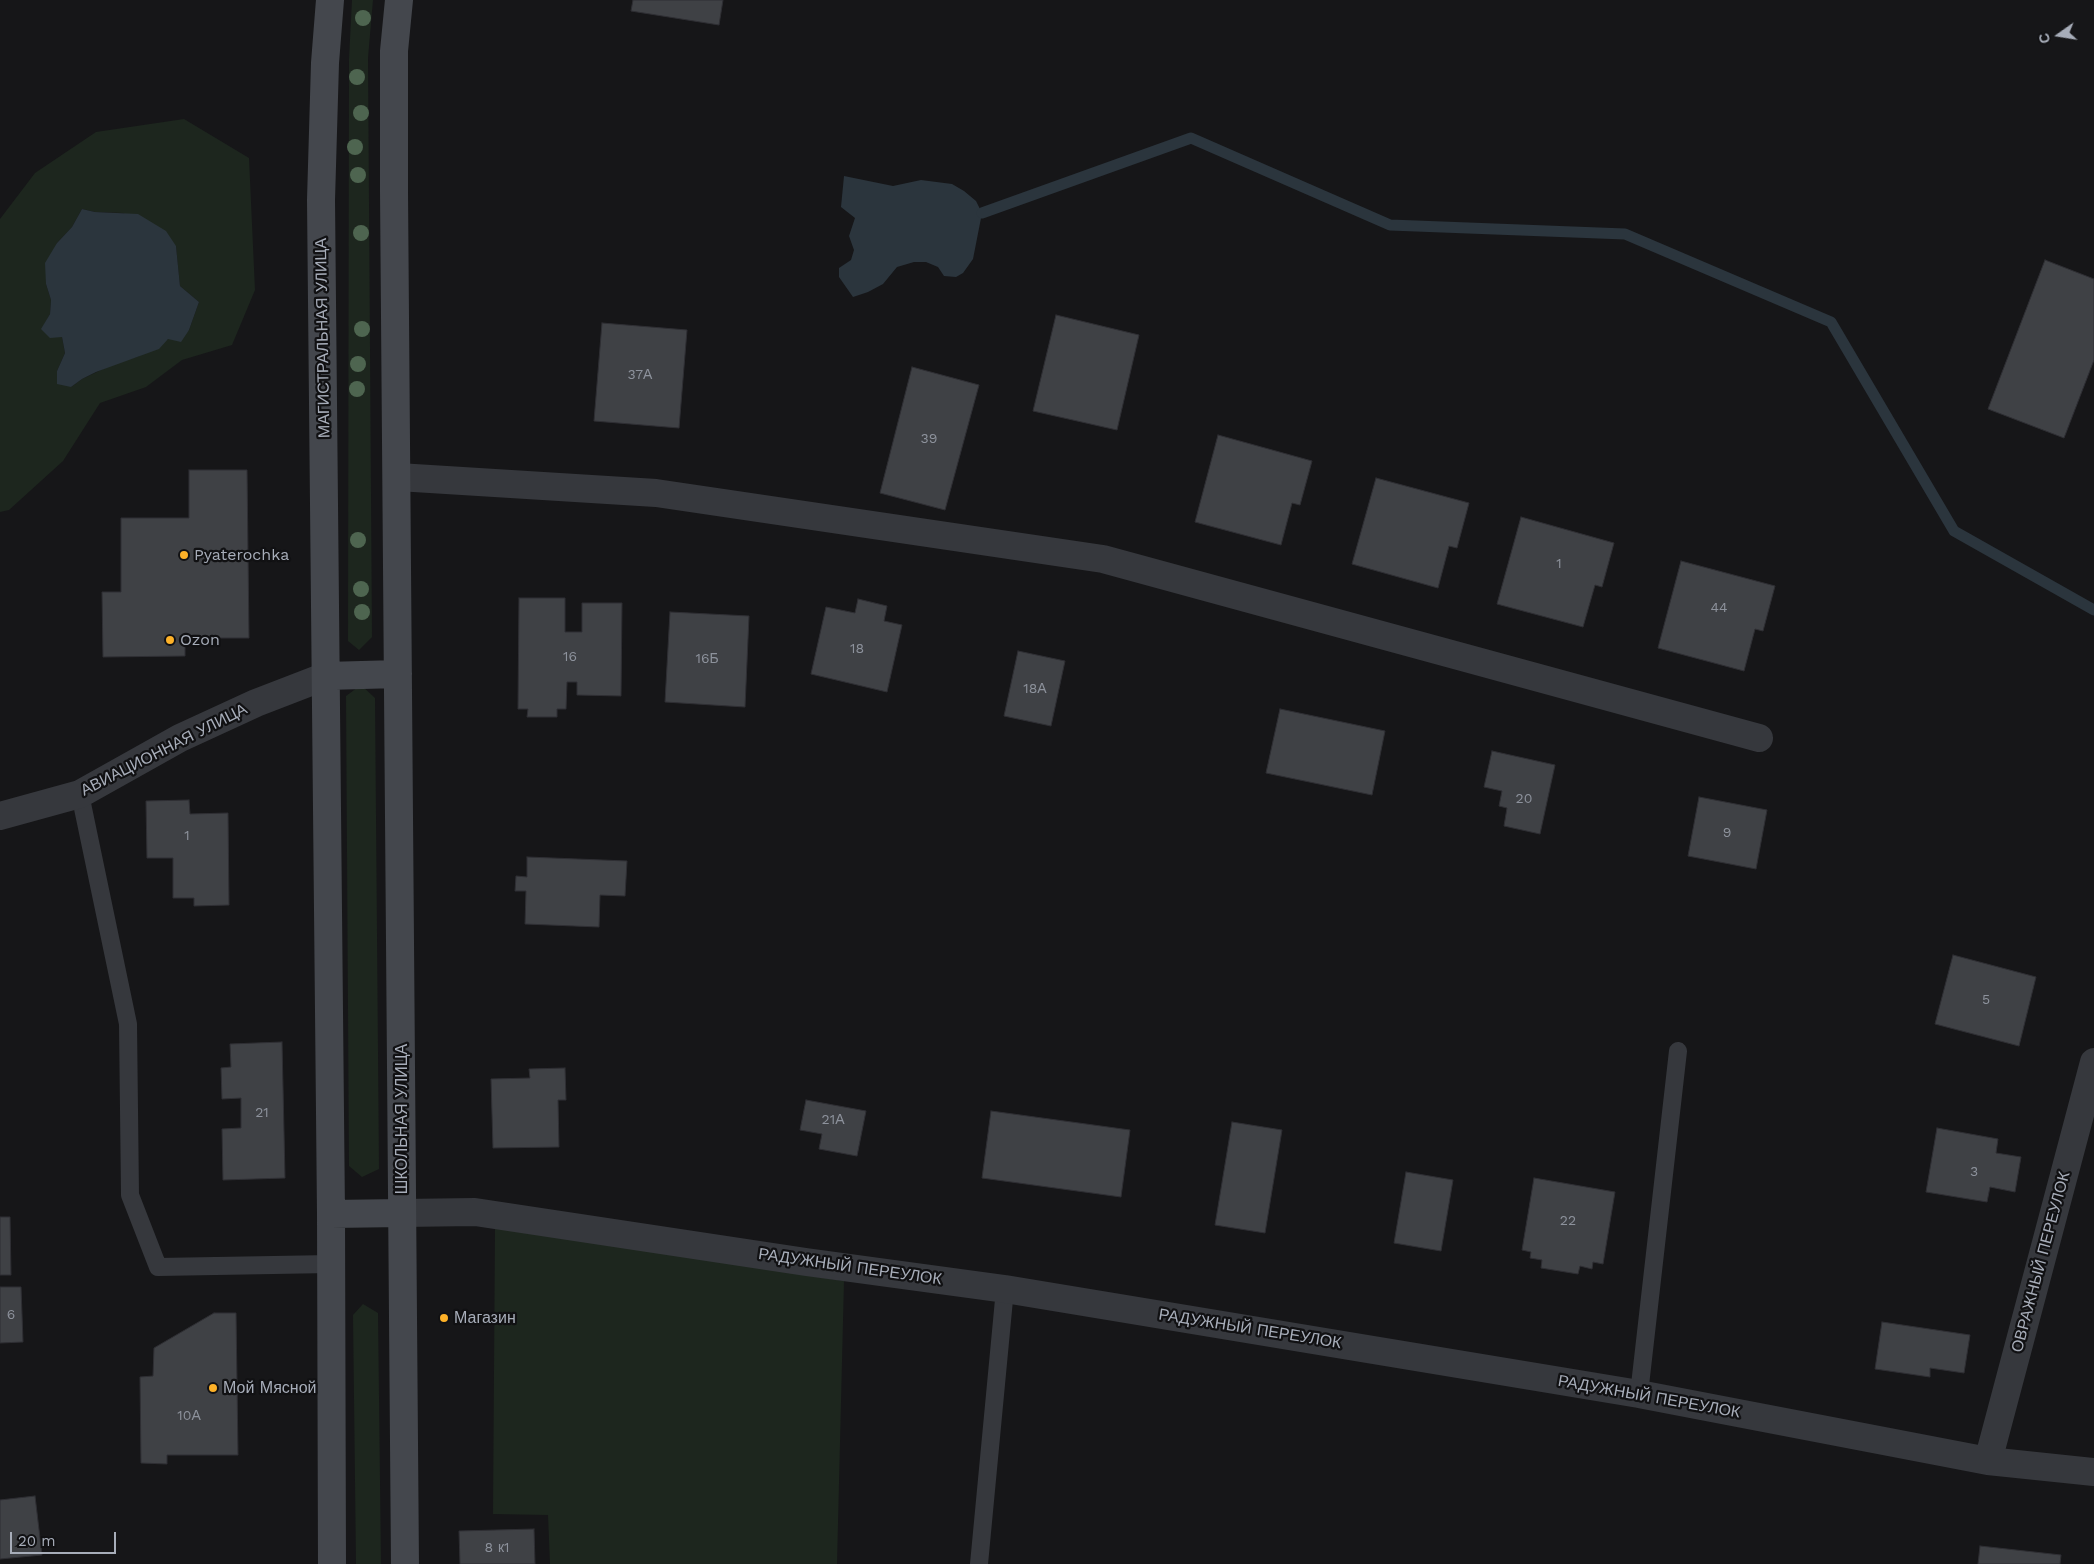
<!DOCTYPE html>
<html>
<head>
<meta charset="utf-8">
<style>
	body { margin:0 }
	#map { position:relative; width:2094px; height:1564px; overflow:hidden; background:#161618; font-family:"Work Sans",sans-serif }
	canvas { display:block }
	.north { position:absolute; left:2034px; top:10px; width:50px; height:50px; -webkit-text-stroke:4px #111113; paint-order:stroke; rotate:257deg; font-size:14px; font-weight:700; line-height:20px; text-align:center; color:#a7adb9 }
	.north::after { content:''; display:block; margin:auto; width:18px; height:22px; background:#a7adb9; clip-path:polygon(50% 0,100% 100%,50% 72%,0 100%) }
	.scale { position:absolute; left:10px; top:1532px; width:106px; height:22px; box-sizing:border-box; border:2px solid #a7adb9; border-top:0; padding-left:6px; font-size:15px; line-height:18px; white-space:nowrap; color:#a7adb9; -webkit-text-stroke:4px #111113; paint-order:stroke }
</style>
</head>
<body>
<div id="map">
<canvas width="2094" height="1564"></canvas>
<div class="north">С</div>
<div class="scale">20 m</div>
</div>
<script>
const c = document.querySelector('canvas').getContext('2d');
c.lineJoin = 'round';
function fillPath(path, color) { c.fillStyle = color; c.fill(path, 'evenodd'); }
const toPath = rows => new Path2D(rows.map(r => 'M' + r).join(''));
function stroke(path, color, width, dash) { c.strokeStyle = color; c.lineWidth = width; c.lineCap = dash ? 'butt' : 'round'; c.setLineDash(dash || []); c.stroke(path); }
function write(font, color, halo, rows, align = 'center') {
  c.font = font + ' "Work Sans",sans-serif'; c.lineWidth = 4.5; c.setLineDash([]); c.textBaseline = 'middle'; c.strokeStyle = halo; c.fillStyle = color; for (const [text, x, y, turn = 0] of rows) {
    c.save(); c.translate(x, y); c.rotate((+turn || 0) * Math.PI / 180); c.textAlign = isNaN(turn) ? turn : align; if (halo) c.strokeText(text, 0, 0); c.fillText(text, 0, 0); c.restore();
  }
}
const green = toPath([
	[352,0,373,0,368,58,372,637,359,650,348,641,349,59],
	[184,119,249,158,255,290,232,345,182,360,146,387,100,403,63,461,9,510,0,512,0,219,35,173,96,132],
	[82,209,95,212,123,213,176,246,180,286,199,302,189,330,168,339,137,357,118,362,82,379,71,387,57,371,65,353,62,337,42,329,50,314,51,300,46,284,57,243,72,227],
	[361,685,375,698,379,1169,362,1177,349,1166,346,696],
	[495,1227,844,1281,837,1564,550,1564,548,1515,493,1514],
	[363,1304,378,1313,381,1564,356,1564,353,1315]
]);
const water = toPath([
	[844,176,893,186,921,180,952,184,964,191,976,201,982,213,973,259,963,273,956,277,944,276,938,267,926,262,914,262,897,267,883,284,868,292,853,297,839,277,839,268,851,260,854,250,849,236,855,218,841,207],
	[82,209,95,212,138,214,166,231,176,246,180,286,199,302,189,330,181,342,168,339,159,349,96,372,82,379,71,387,57,384,57,371,65,353,62,337,50,338,41,329,50,314,51,300,46,284,45,263,57,243,72,227]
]);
const stream = toPath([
	[982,213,1191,138,1390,225,1625,234,1831,322,1954,531,2094,610]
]);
const building = toPath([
	[633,0,723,0,719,25,631,11,633,0],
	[2045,260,2094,279,2094,360,2064,438,1988,409,2045,260],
	[1056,315,1139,335,1117,430,1033,411,1056,315],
	[602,323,687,330,679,428,594,421,602,323],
	[912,367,979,385,945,510,880,493,912,367],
	[1218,435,1312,461,1300,505,1292,503,1281,545,1195,522,1218,435],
	[189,470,247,470,249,638,185,638,185,656,103,657,102,592,121,592,121,518,189,518,189,470],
	[1376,478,1469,503,1457,548,1449,546,1438,588,1352,564,1376,478],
	[1521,517,1614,543,1602,587,1595,585,1583,627,1497,604,1521,517],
	[1681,561,1775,586,1763,631,1755,629,1744,671,1658,648,1681,561],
	[519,598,565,598,565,632,582,632,582,603,622,603,621,696,577,695,577,682,567,682,566,709,557,709,557,717,527,717,528,709,518,709,519,598],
	[858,599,887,606,884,621,902,625,887,692,811,674,826,607,855,613,858,599],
	[670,612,749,616,745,707,665,702,670,612],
	[1018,651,1065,661,1051,726,1004,716,1018,651],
	[1280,709,1385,731,1372,795,1266,773,1280,709],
	[1492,751,1555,765,1540,834,1504,826,1507,808,1499,806,1502,791,1484,787,1492,751],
	[1699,797,1767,810,1756,869,1688,856,1699,797],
	[189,800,190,814,228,813,229,905,194,906,194,898,173,898,173,858,147,858,146,801,189,800],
	[527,857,627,861,625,896,600,895,599,927,525,924,526,891,515,891,516,876,527,877,527,857],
	[1953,955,2036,977,2019,1046,1935,1024,1953,955],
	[282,1042,285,1178,223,1180,222,1129,241,1128,241,1098,222,1099,221,1068,231,1067,230,1044,282,1042],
	[565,1068,566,1100,558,1100,559,1147,493,1148,491,1079,530,1078,529,1069,565,1068],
	[806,1100,866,1111,857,1156,819,1149,822,1134,800,1130,806,1100],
	[991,1111,1130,1130,1121,1197,982,1178,991,1111],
	[1232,1122,1282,1130,1265,1233,1215,1225,1232,1122],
	[1937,1128,1998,1139,1996,1153,2021,1157,2015,1192,1990,1187,1987,1202,1926,1192,1937,1128],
	[1406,1172,1453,1180,1441,1251,1394,1243,1406,1172],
	[1534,1178,1615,1192,1603,1264,1593,1262,1592,1269,1580,1266,1578,1274,1541,1268,1542,1260,1530,1258,1531,1252,1522,1250,1534,1178],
	[0,1217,10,1217,11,1275,0,1275,0,1217],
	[0,1287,21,1287,23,1342,0,1343,0,1287],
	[214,1313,236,1313,238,1455,167,1455,167,1464,141,1463,140,1377,153,1376,154,1348,214,1313],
	[1882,1322,1970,1335,1964,1373,1930,1368,1930,1377,1875,1369,1882,1322],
	[35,1496,42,1555,0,1559,0,1500,35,1496],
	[534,1529,535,1564,460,1564,459,1531,534,1529],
	[1980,1546,2061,1555,2060,1564,1978,1564,1980,1546]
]);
const lane = toPath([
	[80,794,128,1024,130,1195,158,1267,331,1264],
	[1639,1394,1678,1051],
	[979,1564,1005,1289]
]);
const street = toPath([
	[398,477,656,493,1103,559,1759,738],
	[0,816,80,794,180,738,256,703,326,676],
	[402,1213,475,1212,806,1262,1005,1289,1639,1394,1988,1461,2094,1472],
	[1988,1461,2094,1062]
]);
const secondary = toPath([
	[330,0,325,63,321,200,331,1214,332,1564],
	[399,0,394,51,394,192,405,1564],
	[326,676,398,674],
	[331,1214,402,1213]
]);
const trees = [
	[363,18],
	[357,77],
	[361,113],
	[355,147],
	[358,175],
	[361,233],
	[362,329],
	[358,364],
	[357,389],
	[358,540],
	[361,589],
	[362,612]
];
const markers = [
	[184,555,5,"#fdb128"],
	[170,640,5,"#fdb128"],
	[444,1318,5,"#fdb128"],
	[213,1388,5,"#fdb128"]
];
const numberNames = [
	["37А",640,375],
	["39",929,439],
	["1",1559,564],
	["44",1719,608],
	["18",857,649],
	["16",570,657],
	["16Б",707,659],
	["18А",1035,689],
	["20",1524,799],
	["9",1727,833],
	["1",187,836],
	["5",1986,1000],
	["21",262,1113],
	["21А",833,1120],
	["3",1974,1172],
	["22",1568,1221],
	["6",11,1315],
	["10А",189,1416],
	["8 к1",497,1548]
];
const streetNames = [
	["МАГИСТРАЛЬНАЯ УЛИЦА",323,338,-91],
	["АВИАЦИОННАЯ УЛИЦА",164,750,-27],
	["ШКОЛЬНАЯ УЛИЦА",402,1119,-90],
	["ОВРАЖНЫЙ ПЕРЕУЛОК",2041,1262,-75],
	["РАДУЖНЫЙ ПЕРЕУЛОК",850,1267,8],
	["РАДУЖНЫЙ ПЕРЕУЛОК",1250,1329,9],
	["РАДУЖНЫЙ ПЕРЕУЛОК",1649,1397,10]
];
const poiNames = [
	["Pyaterochka",194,555],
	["Ozon",180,640],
	["Магазин",454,1318],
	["Мой Мясной",223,1388]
];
fillPath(green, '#1d261e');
fillPath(water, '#2b353d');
stroke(stream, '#2b353d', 11);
fillPath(building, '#3f4145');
stroke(building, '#2f2f34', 1);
stroke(lane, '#36383d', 18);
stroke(street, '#36383d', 28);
stroke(secondary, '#44474d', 28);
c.fillStyle = '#4e6550';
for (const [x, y] of trees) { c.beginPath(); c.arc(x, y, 8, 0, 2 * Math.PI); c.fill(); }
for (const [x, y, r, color] of markers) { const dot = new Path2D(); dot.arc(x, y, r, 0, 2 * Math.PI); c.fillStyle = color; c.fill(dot); stroke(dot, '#111113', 2); }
write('14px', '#8d929c', null, numberNames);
write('16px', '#a7adb9', '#111113', streetNames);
write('16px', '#a7adb9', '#111113', poiNames, 'left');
</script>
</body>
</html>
